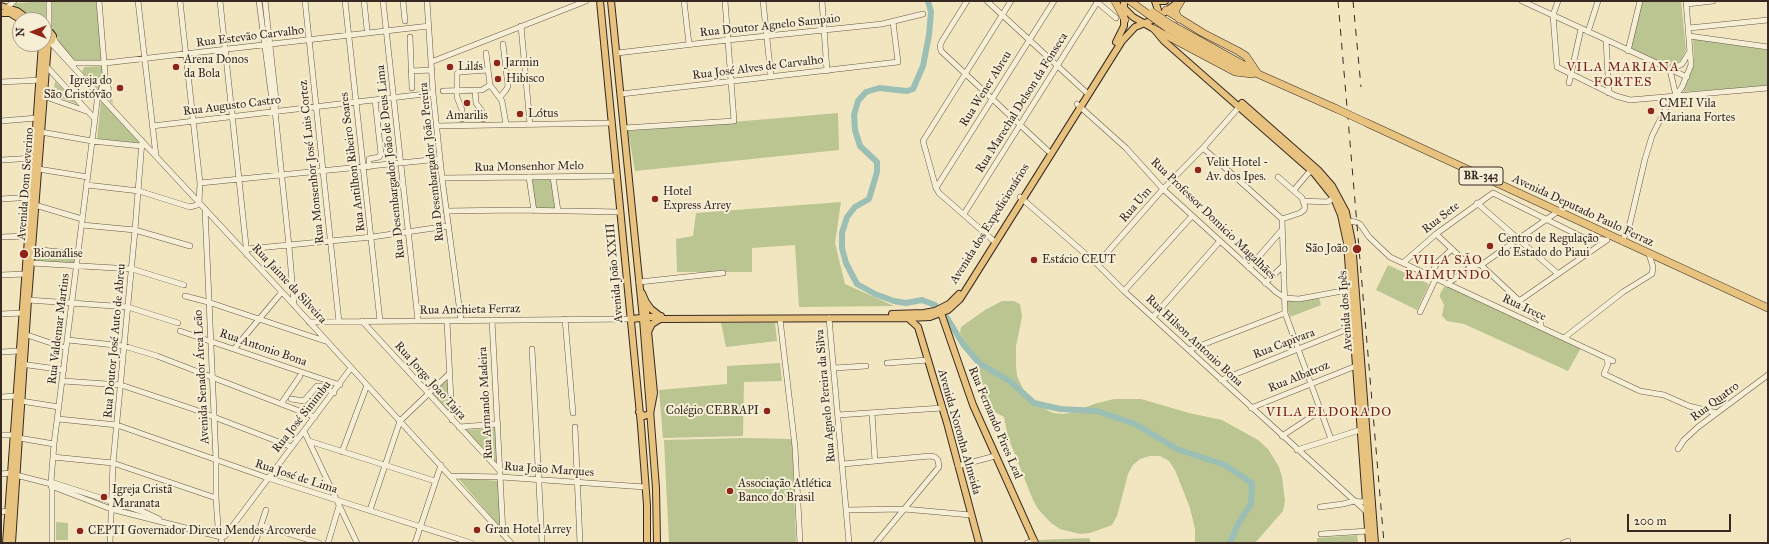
<!DOCTYPE html>
<html>
<head>
<meta charset="utf-8">
<style>
	body { margin:0 }
	#map { position:relative; width:1769px; height:544px; overflow:hidden; background:#f1e6c0; font-family:"IM FELL Great Primer",serif }
	canvas { display:block }
	.frame { position:absolute; inset:0; border:2px solid #382923; pointer-events:none }
	.north { position:absolute; left:12px; top:12px; width:40px; height:40px; box-sizing:border-box; background:#f6efd6; border:1px solid #aaa08e; border-radius:50%; rotate:270deg; font-size:11px; font-weight:700; line-height:16px; text-align:center; color:#382923 }
	.north::after { content:''; display:block; margin:auto; width:14px; height:18px; background:#8f2418; clip-path:polygon(50% 0,100% 100%,50% 72%,0 100%) }
	.scale { position:absolute; left:1627px; top:514px; width:104px; height:18px; box-sizing:border-box; border:2px solid #382923; border-top:0; padding-left:5px; font-size:12px; line-height:14px; white-space:nowrap; color:#382923; -webkit-text-stroke:3px #f6efd6; paint-order:stroke }
</style>
</head>
<body>
<div id="map">
<canvas width="1769" height="544"></canvas>
<div class="frame"></div>
<div class="north">N</div>
<div class="scale">200 m</div>
</div>
<script>
const c = document.querySelector('canvas').getContext('2d');
c.lineJoin = 'round';
function fillPath(path, color) { c.fillStyle = color; c.fill(path, 'evenodd'); }
const toPath = rows => new Path2D(rows.map(r => 'M' + r).join(''));
function stroke(path, color, width, dash) { c.strokeStyle = color; c.lineWidth = width; c.lineCap = dash ? 'butt' : 'round'; c.setLineDash(dash || []); c.stroke(path); }
function write(font, color, halo, rows, align = 'center') {
  c.font = font + ' "IM FELL Great Primer",serif'; c.lineWidth = 4; c.setLineDash([]); c.textBaseline = 'middle'; c.strokeStyle = halo; c.fillStyle = color; for (const [text, x, y, turn = 0] of rows) {
    c.save(); c.translate(x, y); c.rotate((+turn || 0) * Math.PI / 180); c.textAlign = isNaN(turn) ? turn : align; if (halo) c.strokeText(text, 0, 0); c.fillText(text, 0, 0); c.restore();
  }
}
const green = toPath([
	[48,1,47,26,44,28,44,20,31,20,15,9,15,3],
	[52,1,96,1,103,62,77,62,60,43,51,25],
	[1642,1,1681,1,1686,50,1681,60,1675,64,1669,66,1630,49],
	[1693,39,1768,50,1768,86,1683,92,1693,67,1694,58],
	[104,66,105,84,102,86,101,90,105,94,111,91,113,104,82,72,84,67],
	[55,81,77,104,53,95],
	[101,101,140,143,97,139],
	[838,113,839,150,635,171,628,131],
	[532,179,551,179,555,210,536,210],
	[841,202,835,243,845,284,894,306,799,307,795,245,752,248,752,272,677,272,676,239,693,236,696,213],
	[35,252,75,255,74,263,34,262],
	[1388,265,1429,284,1417,310,1376,290],
	[1449,286,1581,348,1568,371,1464,324,1447,321,1442,316,1444,305,1440,297,1440,294,1444,287],
	[1319,298,1321,305,1290,317,1285,300,1297,302],
	[1002,301,1014,301,1020,304,1022,317,1016,346,1016,366,1017,376,1023,389,1035,404,1053,413,1063,414,1074,412,1094,404,1114,399,1141,399,1189,413,1222,420,1258,440,1268,449,1279,467,1282,477,1285,501,1283,511,1255,543,1195,543,1195,529,1190,508,1175,470,1169,461,1160,456,1150,456,1140,459,1133,465,1128,474,1117,516,1112,525,1090,533,1080,534,1060,529,1051,523,1038,509,1033,500,1008,437,1004,417,991,410,986,403,980,372,970,350,960,333,961,327,985,310],
	[721,323,775,323,777,341,726,347],
	[780,363,782,381,744,382,743,436,663,438,659,390,727,384,727,366],
	[449,379,450,415,430,394],
	[497,428,499,466,465,430],
	[746,438,792,439,796,543,669,543,664,440],
	[458,478,499,481,501,528,494,520],
	[56,522,68,523,68,540,56,540],
	[1357,535,1358,543,1317,543,1317,538],
	[1089,538,1091,543,1039,543,1038,540]
]);
const river = toPath([
	[928,1,931,12,929,35,923,66,913,89,907,91,879,88,866,92,858,101,854,115,855,130,860,146,877,162,877,172,869,199,855,207,847,217,842,233,842,248,846,263,857,284,875,294,894,301,906,303,922,300,935,305],
	[947,318,963,344,979,363,1011,382,1034,403,1060,409,1097,411,1135,424,1177,449,1225,465,1252,483,1251,504,1238,524,1230,543]
]);
const minor = toPath([
	[99,1,106,86],
	[138,1,156,156],
	[220,1,247,255],
	[259,1,273,108,275,111,289,246,294,305],
	[265,1,276,100,275,111],
	[305,1,339,322],
	[345,1,380,321],
	[364,1,367,29],
	[383,1,418,321],
	[403,1,405,21],
	[427,1,433,93,442,178,461,320],
	[684,1,689,44],
	[763,1,771,77],
	[822,1,827,71],
	[967,1,942,41,940,46,941,51,1048,151],
	[987,1,1088,94],
	[1096,1,1116,18],
	[1522,1,1687,77],
	[1558,1,1553,15,1557,67,1616,96,1630,100,1768,88],
	[1687,4,1713,1],
	[8,7,14,1],
	[521,26,530,124],
	[1689,28,1768,20],
	[49,31,49,1],
	[1588,32,1598,1],
	[53,36,55,41,74,64],
	[1689,36,1768,47],
	[410,37,412,88],
	[1606,40,1609,93],
	[50,42,294,305,511,543],
	[1628,51,1640,1],
	[486,53,490,85,502,101,506,124],
	[617,53,728,40,882,24,923,14],
	[431,62,586,1],
	[74,63,105,63,429,26],
	[46,66,95,119],
	[411,71,432,70],
	[1,82,42,80],
	[1569,83,1581,29],
	'101.5 89a3.5 3.5 0 1 1 7 0a3.5 3.5 0 1 1-7 0Z',
	[475,90,476,103,482,111,483,119],
	[443,91,482,90,490,85],
	[621,94,898,62,893,22],
	[43,96,86,111],
	[1676,96,1670,70,1682,64,1690,51],
	[500,97,506,90,508,86,503,44],
	[1077,104,1126,148,1163,189,1276,292,1285,298,1299,299,1353,289],
	[462,119,462,110,457,97,457,74,459,72,488,70],
	[1,121,37,118],
	[152,126,433,93],
	[436,126,612,123],
	[624,128,734,121,725,1],
	[41,132,92,141,141,146],
	[1203,148,1282,219],
	[1,160,36,158],
	[369,167,369,159,379,157,381,154,375,100],
	[38,169,88,177],
	[529,177,534,211],
	[553,177,558,211],
	[1278,177,1302,198,1305,207,1304,210,1300,213,1282,219],
	[442,178,617,176],
	[200,183,440,159],
	[87,185,139,191,190,207,197,205,199,202,200,183,180,1],
	[936,188,1054,1],
	[1294,190,1311,170],
	[1020,197,1097,264,1124,291,1369,514],
	[1,199,35,197],
	[1303,201,1327,202,1334,198],
	[1477,203,1557,273],
	[35,205,82,219],
	[205,209,216,460,216,498,218,526,222,543],
	[446,211,518,210,620,212],
	[964,214,1098,1],
	[1282,219,1285,313,1331,439],
	[1349,221,1355,222,1360,224,1369,237,1390,257,1613,361],
	[82,225,135,230,190,246],
	[1436,234,1471,267],
	[1,237,28,236],
	[995,242,939,193,936,188,923,141,1011,1],
	[1622,242,1630,223,1645,159,1652,136,1666,108,1682,87,1691,65,1686,1],
	[32,249,78,254],
	[247,249,372,237,448,226],
	[31,263,132,269,184,285],
	[1403,263,1436,234,1493,193,1582,237,1605,240],
	[1097,264,1163,189,1203,148,1239,107],
	[1481,265,1541,321,1541,327],
	[1249,268,1281,231],
	[1,275,25,274],
	[1430,276,1437,263,1452,249],
	[639,282,723,273],
	[1265,283,1284,265],
	[1447,284,1471,267,1484,263,1557,212],
	[1124,291,1192,216],
	[185,296,208,302,325,341],
	[28,300,128,307,178,323],
	[1519,301,1607,240],
	[1420,312,1436,278],
	[1,314,22,313],
	[1153,317,1220,241],
	[829,318,849,543],
	[565,319,573,413],
	[780,319,795,447,800,543],
	[492,320,503,534],
	[362,321,500,471],
	[447,321,452,420],
	[309,322,631,319],
	[180,331,340,385],
	[24,334,66,348],
	[1564,338,1623,292,1652,274,1653,267,1649,254],
	[68,340,124,346,157,356,315,417],
	[234,349,282,292],
	[532,349,542,543],
	[1189,350,1285,313],
	[1,352,19,351],
	[1607,358,1608,364,1604,374,1640,391,1664,395,1689,406,1717,413],
	[887,363,928,360],
	[21,364,64,370],
	[834,368,866,366],
	[1221,380,1353,327],
	[63,381,121,385,193,409,292,447],
	[1,397,16,396],
	[291,399,304,401,317,386,322,386,334,393],
	[21,401,59,407],
	[281,404,300,376],
	[1251,408,1356,366],
	[872,413,875,461],
	[838,415,942,408],
	[58,419,117,425,268,478,471,543],
	[459,427,498,424],
	[575,427,580,543],
	[304,431,357,543],
	[1,435,16,435],
	[1282,436,1320,411],
	[19,438,54,444],
	[309,441,435,481],
	[1678,449,1684,440,1698,427,1768,375],
	[1297,450,1360,430],
	[342,452,367,385],
	[53,457,113,463,216,498],
	[843,464,930,456,935,457,938,460,939,467,876,543],
	[958,466,995,456],
	[1,474,10,473],
	[16,475,51,484],
	[451,476,501,477,645,487],
	[51,482,144,512,159,519],
	[51,486,111,509,221,537],
	[1320,507,1343,504,1354,501,1361,502,1370,500],
	[370,510,400,421,450,373],
	[846,510,904,509,971,515],
	[1,512,8,511],
	[261,525,319,543],
	[1321,534,1368,531],
	[221,537,225,536,351,368],
	[52,543,52,490,51,482,54,444,98,94],
	[110,543,113,463,135,230,142,141],
	[255,543,266,510],
	[328,543,339,506],
	[415,543,441,465],
	[1027,543,1035,541],
	[1563,543,1568,541]
]);
const major = toPath([
	[600,1,641,425,647,505,647,543],
	[611,1,643,319,656,488,657,543],
	[1155,1,1158,10,1157,17],
	[1155,1,1165,1],
	[1,6,17,11,29,20],
	[1124,8,1133,17,1154,29,1164,41,1314,173,1334,198,1341,215,1347,243,1369,543],
	[1,13,10,13,21,20],
	[44,32,50,32,53,36,52,41,46,43],
	[1116,42,1124,26,1124,1],
	[1239,107,1242,103,1318,170,1332,186,1346,212,1352,242,1375,543],
	[646,302,651,309,660,316],
	[940,310,973,405,1035,543],
	[892,314,924,313,935,311,949,304,959,294],
	[908,318,918,327,947,423,979,543],
	[631,319,661,316],
	[648,332,652,324,660,319,908,318,930,317,948,310,960,299,967,288,1122,41,1135,27,1155,19,1180,1],
	[639,412,644,416,650,414,654,393,645,300,642,293],
	[6,543,42,44],
	[12,543,28,300,48,43]
]);
const highway = toPath([
	[1115,1,1125,20],
	[1166,10,1203,33,1238,51,1246,56,1258,74],
	[1179,19,1175,11,1181,1],
	[1170,24,1251,69],
	[1167,28,1241,68,1258,74,1337,109],
	[1154,29,1235,72,1252,74],
	[1367,123,1768,308]
]);
const rail = toPath([
	[1338,1,1384,543],
	[1353,1,1361,87]
]);
const highwayBridge = toPath([
	[1130,1,1167,28],
	[1152,12,1170,24],
	[1337,109,1367,123]
]);
const markers = [
	[497,63,4,"#8f2418"],
	[176,67,4,"#8f2418"],
	[450,67,4,"#8f2418"],
	[498,79,4,"#8f2418"],
	[120,88,4,"#8f2418"],
	[467,103,4,"#8f2418"],
	[1651,111,4,"#8f2418"],
	[520,114,4,"#8f2418"],
	[1198,170,4,"#8f2418"],
	[655,199,4,"#8f2418"],
	[1490,246,4,"#8f2418"],
	[1357,249,5,"#8f2418"],
	[24,254,5,"#8f2418"],
	[1034,260,4,"#8f2418"],
	[767,411,4,"#8f2418"],
	[730,491,4,"#8f2418"],
	[104,497,4,"#8f2418"],
	[477,530,4,"#8f2418"],
	[80,531,4,"#8f2418"]
];
const shields = [
	[1481,176,44]
];
const shieldNames = [
	["BR-343",1481,176]
];
const streetNames = [
	["Rua Doutor Agnelo Sampaio",770,26,-6],
	["Rua Estevão Carvalho",250,37,-7],
	["Rua José Alves de Carvalho",758,68,-7],
	["Rua Wener Abreu",986,89,-58],
	["Rua Marechal Delson da Fonseca",1022,103,-58],
	["Rua Augusto Castro",232,106,-7],
	["Rua Monsenhor José Luis Cortez",312,162,-96],
	["Rua Antilhon Ribeiro Soares",353,162,-97],
	["Rua Desembargador João de Deus Lima",391,162,-96],
	["Rua Desembargador João Pereira",432,162,-96],
	["Rua Monsenhor Melo",529,167,-1],
	["Avenida Dom Severino",26,184,-86],
	["Rua Um",1136,205,-49],
	["Avenida Deputado Paulo Ferraz",1583,211,25],
	["Rua Sete",1441,218,-38],
	["Rua Professor Domicio Magalhães",1213,219,44],
	["Avenida dos Expedicionários",990,224,-58],
	["Avenida João XXIII",615,273,-95],
	["Rua Jaime da Silveira",289,284,47],
	["Rua Irece",1524,308,25],
	["Rua Anchieta Ferraz",470,310,-1],
	["Avenida dos Ipês",1346,311,-94],
	["Rua Valdemar Martins",59,329,-83],
	["Rua Doutor José Auto de Abreu",115,341,-85],
	["Rua Hilson Antonio Bona",1194,341,43],
	["Rua Capivara",1284,344,-21],
	["Rua Antonio Bona",263,348,19],
	["Avenida Senador Área Leão",202,377,-93],
	["Rua Albatroz",1299,377,-22],
	["Rua Jorge Joao Tajra",430,381,48],
	["Rua Agnelo Pereira da Silva",826,396,-95],
	["Rua Quatro",1715,402,-37],
	["Rua Armando Madeira",486,403,-93],
	["Rua José Sinimbu",302,417,-52],
	["Rua Fernando Pires Leal",995,423,67],
	["Avenida Noronha Almeida",959,432,74],
	["Rua João Marques",549,470,4],
	["Rua José de Lima",296,477,18]
];
const poiNames = [
	["Arena Donos",184,60],
	["da Bola",184,74],
	["Jarmin",505,63],
	["Lilás",458,67],
	["Hibisco",506,79],
	["Igreja do",112,81,"right"],
	["São Cristóvão",112,95,"right"],
	["CMEI Vila",1659,104],
	["Mariana Fortes",1659,118],
	["Lótus",528,114],
	["Amarilis",467,116,"center"],
	["Velit Hotel -",1206,163],
	["Av. dos Ipes.",1206,177],
	["Hotel",663,192],
	["Express Arrey",663,206],
	["Centro de Regulação",1498,239],
	["do Estado do Piaui",1498,253],
	["São João",1348,249,"right"],
	["Bioanálise",33,254],
	["Estácio CEUT",1042,260],
	["Colégio CEBRAPI",759,411,"right"],
	["Associação Atlética",738,484],
	["Banco do Brasil",738,498],
	["Igreja Cristã",112,490],
	["Maranata",112,504],
	["Gran Hotel Arrey",485,530],
	["CEPTI Governador Dirceu Mendes Arcoverde",88,531]
];
const neighbourhoodNames = [
	["VILA MARIANA",1623,68],
	["FORTES",1623,83],
	["VILA SÃO",1448,261],
	["RAIMUNDO",1448,276],
	["VILA ELDORADO",1329,413]
];
fillPath(green, '#bac592');
stroke(river, '#9bbfb4', 6);
stroke(minor, '#66584a', 6);
stroke(major, '#382923', 8);
stroke(highway, '#382923', 8);
stroke(minor, '#f6efd6', 5);
stroke(major, '#e8c380', 6);
stroke(highway, '#e8c380', 7);
stroke(rail, '#382923', 1, [7, 7]);
stroke(highwayBridge, '#382923', 8, []);
stroke(highwayBridge, '#e8c380', 7);
for (const [x, y, r, color] of markers) { const dot = new Path2D(); dot.arc(x, y, r, 0, 2 * Math.PI); c.fillStyle = color; c.fill(dot); stroke(dot, '#f6efd6', 1.5); }
for (const [x, y, w] of shields) { const box = new Path2D(); box.roundRect(x - w / 2, y - 9, w, 18, 3); c.fillStyle = '#f6efd6'; c.fill(box); stroke(box, '#382923', 1); }
write('bold 11px', '#382923', null, shieldNames);
write('12px', '#382923', '#f6efd6', streetNames);
write('12px', '#382923', '#f6efd6', poiNames, 'left');
c.letterSpacing = '1px';
write('13px', '#7a1f14', '#f6efd6', neighbourhoodNames);
c.letterSpacing = '0px';
</script>
</body>
</html>
